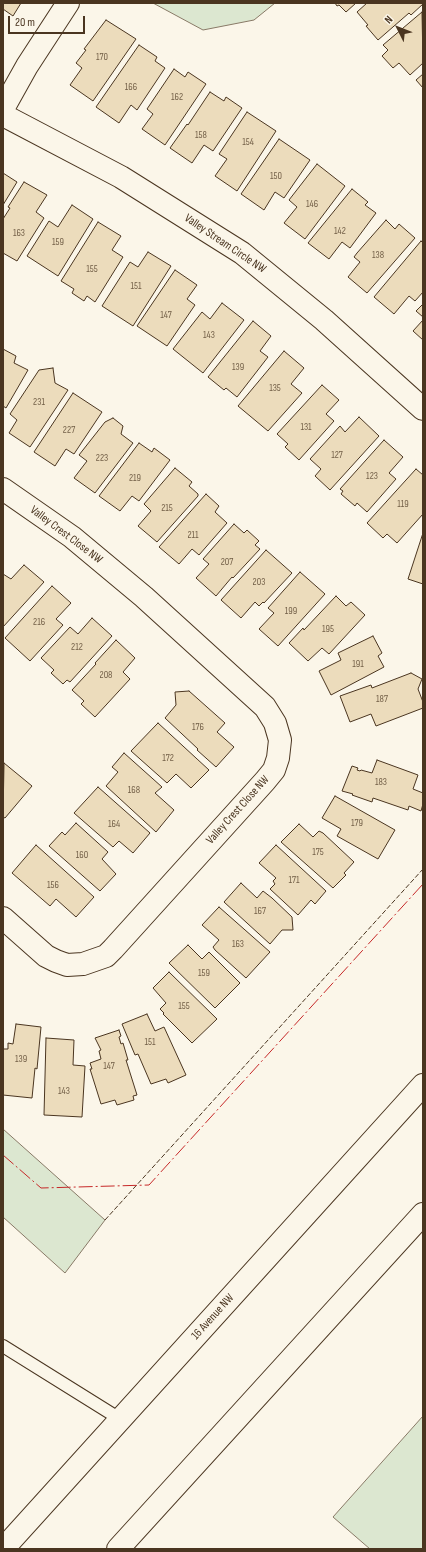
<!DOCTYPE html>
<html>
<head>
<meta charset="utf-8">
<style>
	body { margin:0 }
	#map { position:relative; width:426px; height:1552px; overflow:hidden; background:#fbf6e9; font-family:"Sofia Sans Condensed",sans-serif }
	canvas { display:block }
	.frame { position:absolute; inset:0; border:4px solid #4a3520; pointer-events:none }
	.north { position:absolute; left:378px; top:8px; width:40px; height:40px; -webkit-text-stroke:3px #fbf6e9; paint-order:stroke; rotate:312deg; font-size:11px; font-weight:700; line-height:16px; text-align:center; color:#4a3520 }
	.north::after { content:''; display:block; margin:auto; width:14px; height:18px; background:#4a3520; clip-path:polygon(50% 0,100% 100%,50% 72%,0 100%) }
	.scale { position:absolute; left:8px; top:16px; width:77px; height:18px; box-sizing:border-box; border:2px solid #4a3520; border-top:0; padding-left:5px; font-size:12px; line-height:14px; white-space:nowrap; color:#4a3520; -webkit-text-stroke:3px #fbf6e9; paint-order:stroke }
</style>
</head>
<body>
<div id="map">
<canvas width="426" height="1552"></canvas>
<div class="frame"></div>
<div class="north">N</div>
<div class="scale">20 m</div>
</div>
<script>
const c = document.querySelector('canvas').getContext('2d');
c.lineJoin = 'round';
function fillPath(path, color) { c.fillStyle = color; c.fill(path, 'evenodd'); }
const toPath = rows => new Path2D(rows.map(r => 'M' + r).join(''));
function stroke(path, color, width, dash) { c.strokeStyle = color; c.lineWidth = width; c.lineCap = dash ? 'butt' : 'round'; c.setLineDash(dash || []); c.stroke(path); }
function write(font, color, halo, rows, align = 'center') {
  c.font = font + ' "Sofia Sans Condensed",sans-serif'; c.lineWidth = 3; c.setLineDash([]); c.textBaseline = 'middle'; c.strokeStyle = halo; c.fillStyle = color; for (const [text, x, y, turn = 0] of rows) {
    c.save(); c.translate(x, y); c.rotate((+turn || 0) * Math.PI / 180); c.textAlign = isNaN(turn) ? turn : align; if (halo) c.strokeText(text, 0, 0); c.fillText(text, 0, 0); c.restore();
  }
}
const green = toPath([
	[153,3,275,3,254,20,203,30,153,3],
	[3,1129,105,1220,65,1273,3,1217,3,1129],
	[423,1416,423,1549,370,1549,333,1517,423,1416]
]);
const building = toPath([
	[3,3,21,3,13,16,3,9,3,3],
	[335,3,356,3,346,12,339,5,337,6,335,3],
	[367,3,423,3,423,4,411,15,409,13,378,40,366,26,368,25,357,12,367,3],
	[422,12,423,63,410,75,399,63,393,68,382,56,388,50,383,45,422,12],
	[106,20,136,39,93,101,70,85,82,68,76,63,86,50,84,49,106,20],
	[139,45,157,57,155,61,165,68,137,110,131,105,119,123,96,107,139,45],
	[174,69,185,77,188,72,206,84,165,145,142,129,153,114,147,109,174,69],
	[423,74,423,88,416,80,423,74],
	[210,92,224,101,226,97,242,108,213,151,204,145,192,163,170,148,187,124,188,125,210,92],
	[247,112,276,131,237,191,215,176,227,159,219,154,247,112],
	[279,139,310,160,284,198,275,192,264,210,241,194,279,139],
	[317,164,345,186,305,239,284,223,297,207,289,200,317,164],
	[3,173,17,182,3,205,3,173],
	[24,182,47,195,36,212,44,218,17,261,3,253,3,219,10,208,8,207,24,182],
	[352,189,368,202,365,205,376,213,350,248,342,242,329,259,308,243,352,189],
	[72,205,93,219,58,276,27,256,49,221,58,227,72,205],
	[386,220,395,229,399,224,415,238,367,293,348,277,360,262,354,257,357,253,386,220],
	[98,222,121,236,112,250,123,257,95,302,87,296,84,301,72,293,74,289,61,281,98,222],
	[421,241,423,243,423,292,415,301,409,296,394,314,374,297,421,241],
	[148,252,171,266,133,326,102,306,130,262,138,267,148,252],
	[175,270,197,285,187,299,195,305,167,346,137,326,175,270],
	[222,303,244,320,203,373,173,349,202,312,210,319,222,303],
	[423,304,423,317,416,311,423,304],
	[423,320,423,340,413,331,423,320],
	[253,321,271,336,260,351,268,357,237,397,226,388,224,390,208,377,253,321],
	[3,349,16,356,14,363,28,370,6,408,3,406,3,349],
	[284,351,304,368,291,384,302,393,268,431,238,406,284,351],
	[53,368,55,383,68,390,30,447,9,433,17,420,10,414,39,370,53,368],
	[322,385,339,400,326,414,334,421,299,460,285,447,288,444,277,434,322,385],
	[73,393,102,412,74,454,66,449,55,466,34,452,73,393],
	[359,417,379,436,330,490,315,476,321,469,310,459,340,426,345,432,359,417],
	[113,418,123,426,121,434,133,443,95,493,74,478,87,461,79,455,105,422,113,418],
	[384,440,403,457,389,473,396,479,367,512,357,503,355,506,341,494,343,491,340,489,384,440],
	[139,443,152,452,154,448,170,460,139,501,132,496,120,511,99,496,139,443],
	[175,468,192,482,189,486,198,494,198,496,157,542,138,526,151,511,144,504,175,468],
	[416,469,423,475,423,514,397,543,387,534,383,538,367,523,416,469],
	[206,494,219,506,215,512,227,523,199,555,192,549,179,564,159,547,206,494],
	[234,524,244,533,247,530,259,541,255,545,260,549,233,578,232,577,216,596,196,578,209,564,203,559,234,524],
	[423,533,423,584,408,579,423,533],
	[266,550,292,573,264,603,263,602,259,606,255,602,241,618,221,600,266,550],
	[24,565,44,582,3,627,3,574,11,579,24,565],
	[300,572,325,594,278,646,259,629,274,613,268,608,300,572],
	[52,586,71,603,56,619,63,625,30,661,5,638,52,586],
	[336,596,346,606,351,602,365,615,329,654,322,648,308,661,289,643,303,628,304,630,336,596],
	[92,618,112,636,70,682,67,680,63,684,51,673,54,670,41,658,70,627,78,634,92,618],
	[373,636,382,653,378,656,384,667,331,695,319,671,341,660,338,653,373,636],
	[116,640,135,658,123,672,130,679,95,717,81,704,84,701,72,690,96,664,95,663,116,640],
	[411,673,422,679,418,689,423,702,423,708,376,726,371,714,350,722,340,696,371,685,372,688,411,673],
	[189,691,225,723,217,732,234,747,216,767,197,750,198,749,165,718,176,705,175,692,189,691],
	[158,723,209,770,191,788,176,774,167,783,131,751,158,723],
	[124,753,162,787,155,793,174,810,156,832,106,786,118,772,112,767,124,753],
	[377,760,418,775,413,789,423,793,423,804,421,811,409,806,408,810,373,798,372,802,352,795,353,794,342,791,352,766,358,768,357,770,360,771,361,770,372,773,377,760],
	[4,763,32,786,5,818,3,817,4,763],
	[98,787,150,833,133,853,119,841,113,847,74,813,98,787],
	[335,796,395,830,378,859,337,836,341,829,322,818,335,796],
	[76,823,108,852,102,859,116,874,100,891,49,846,62,832,65,835,76,823],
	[299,824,313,837,319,831,323,833,354,862,344,873,346,875,333,888,281,842,299,824],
	[36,845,94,897,76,917,56,899,50,906,12,873,36,845],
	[276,845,326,891,315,904,311,900,298,915,270,889,275,884,273,881,276,878,259,863,276,845],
	[241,883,257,898,263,891,272,898,292,917,293,930,282,930,270,944,224,902,241,883],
	[219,907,270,952,246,978,215,950,213,947,219,940,202,925,219,907],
	[188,945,202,959,209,952,240,983,215,1008,169,963,188,945],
	[169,972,217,1019,192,1043,163,1014,164,1013,160,1009,166,1003,153,988,169,972],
	[147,1014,155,1031,164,1027,186,1075,168,1083,166,1079,151,1084,138,1054,135,1055,122,1024,147,1014],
	[16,1024,41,1027,37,1069,35,1068,32,1098,3,1095,3,1049,8,1049,8,1043,13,1044,16,1024],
	[119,1030,121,1036,119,1037,121,1044,123,1043,128,1060,126,1060,137,1095,133,1096,134,1100,117,1105,115,1100,101,1104,90,1069,92,1069,90,1063,101,1059,99,1051,101,1050,95,1038,119,1030],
	[46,1038,74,1040,73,1065,85,1066,82,1117,44,1115,46,1038]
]);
const lane = toPath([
	[3,1346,120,1419]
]);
const street = toPath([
	[3,109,27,66,68,3],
	[3,115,121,177,242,253,324,320,423,409],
	[3,489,72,537,144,597,265,707,275,723,280,740,278,758,274,770,265,781,113,949,106,956,83,964,67,965,56,961,46,956,3,918]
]);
const highway = toPath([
	[3,1549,423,1085],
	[118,1549,423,1214]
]);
const fence = toPath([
	[105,1220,423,869]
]);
const power = toPath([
	[3,1155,41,1188,149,1185,423,884]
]);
const numberNames = [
	["170",102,57],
	["166",131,87],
	["162",177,97],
	["158",201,135],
	["154",248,142],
	["150",276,176],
	["146",312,204],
	["142",340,231],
	["163",19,233],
	["159",58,242],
	["138",378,255],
	["155",92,269],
	["151",136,286],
	["147",166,315],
	["143",209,335],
	["139",238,367],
	["135",275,388],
	["231",39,402],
	["131",306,427],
	["227",69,430],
	["127",337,455],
	["223",102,458],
	["123",372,476],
	["219",135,478],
	["119",403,504],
	["215",167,508],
	["211",193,535],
	["207",227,562],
	["203",259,582],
	["199",291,611],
	["216",39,622],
	["195",328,629],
	["212",77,647],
	["191",358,664],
	["208",106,675],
	["187",382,699],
	["176",198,727],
	["172",168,758],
	["183",381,782],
	["168",134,790],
	["179",357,823],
	["164",114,824],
	["175",318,852],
	["160",82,855],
	["171",294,880],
	["156",53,885],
	["167",260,911],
	["163",238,944],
	["159",204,973],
	["155",184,1006],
	["151",150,1042],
	["139",21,1059],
	["147",109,1066],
	["143",64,1091]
];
const streetNames = [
	["Valley Stream Circle NW",225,244,34],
	["Valley Crest Close NW",66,535,37],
	["Valley Crest Close NW",238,810,-48],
	["16 Avenue NW",213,1317,-48]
];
fillPath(green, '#dce7d0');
stroke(green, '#887966', 1);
fillPath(building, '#ecdcbc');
stroke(building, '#4a3520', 1);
stroke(lane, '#4a3520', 14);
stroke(street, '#4a3520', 24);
stroke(highway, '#4a3520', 24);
stroke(lane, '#fbf6e9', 12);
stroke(street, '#fbf6e9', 22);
stroke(highway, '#fbf6e9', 22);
stroke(fence, '#4a3520', 1, [5, 2]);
stroke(power, '#c62828', 1, [14, 3, 2, 3]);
write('10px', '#725f47', null, numberNames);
write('12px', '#4a3520', '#fbf6e9', streetNames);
</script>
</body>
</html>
